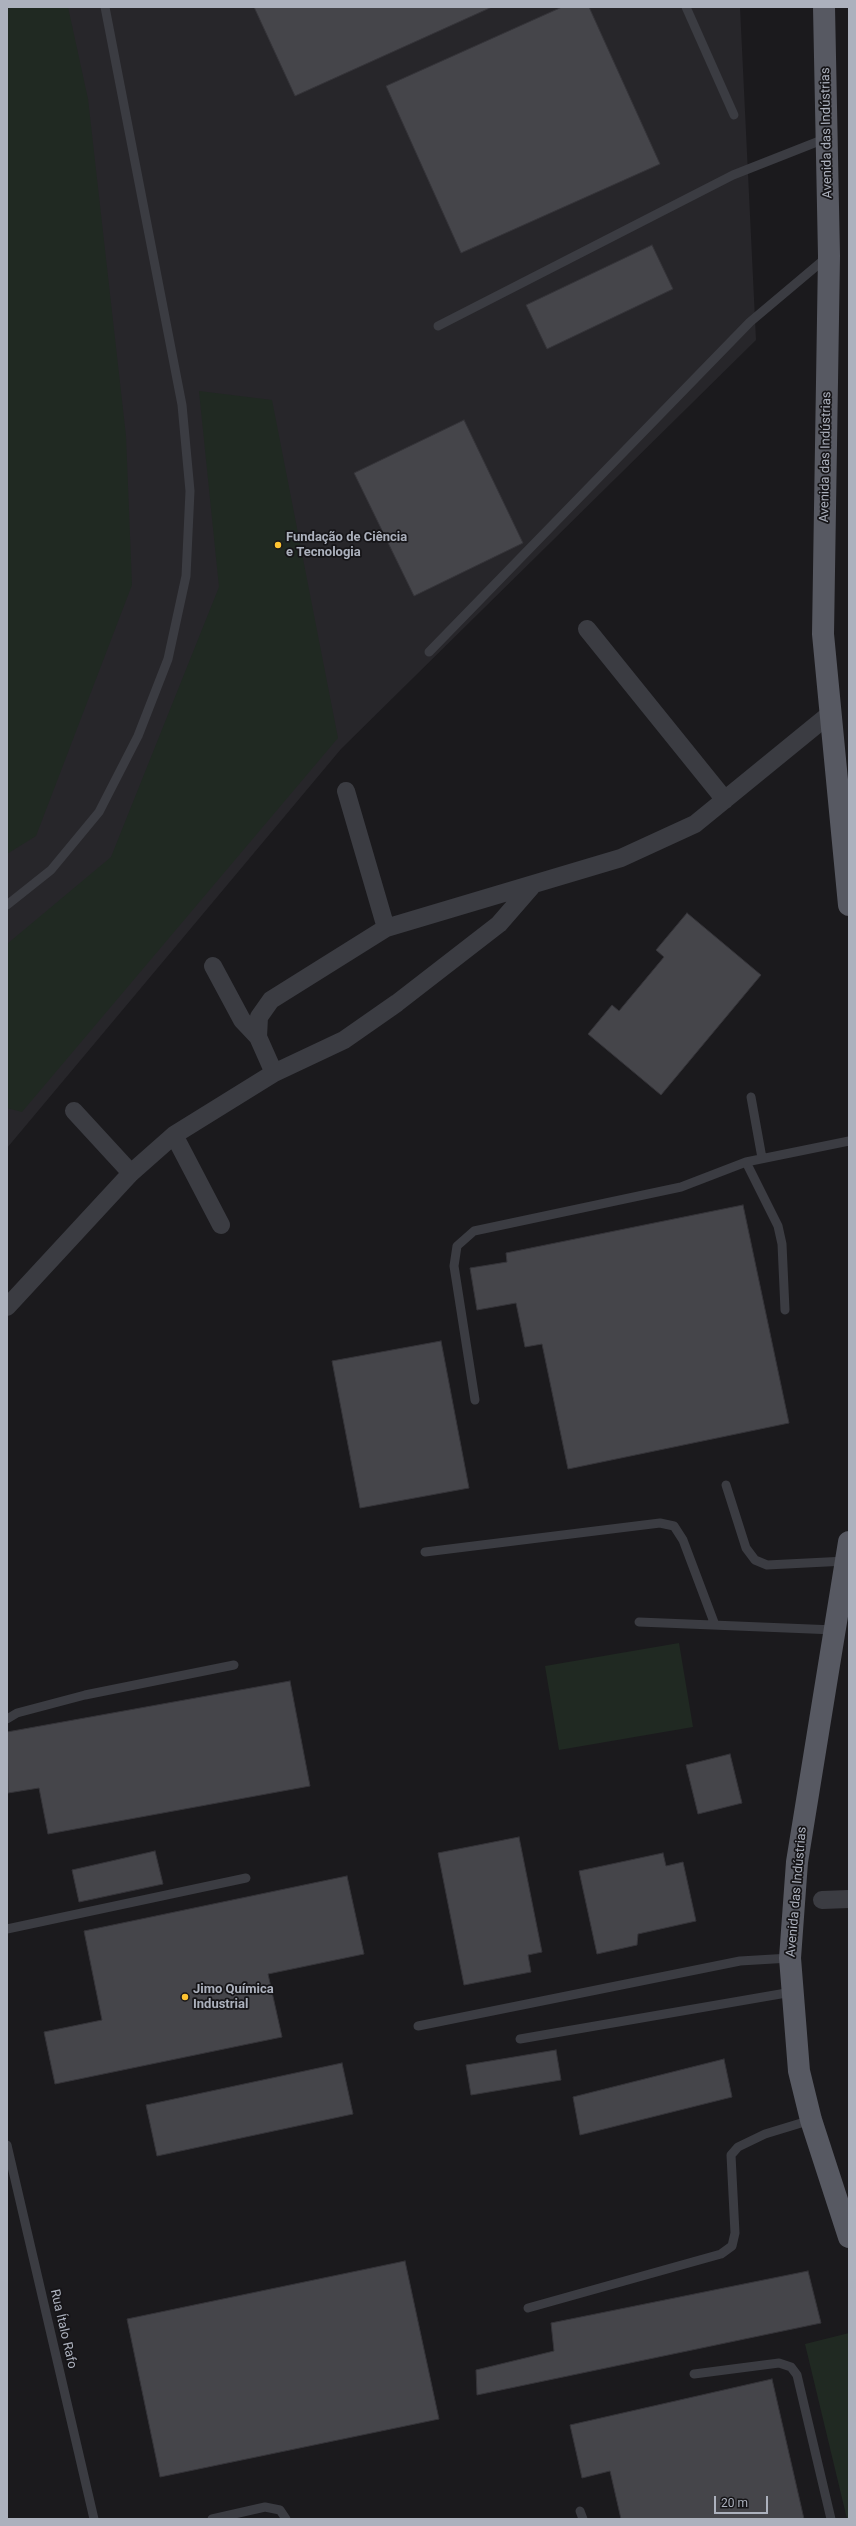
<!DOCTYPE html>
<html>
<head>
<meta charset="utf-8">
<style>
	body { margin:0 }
	#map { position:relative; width:856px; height:2526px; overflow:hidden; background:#1b1a1d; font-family:Roboto,sans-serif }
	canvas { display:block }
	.frame { position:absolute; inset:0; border:8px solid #acb1bd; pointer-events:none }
	.scale { position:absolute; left:714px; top:2496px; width:54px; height:18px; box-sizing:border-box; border:2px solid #acb1bd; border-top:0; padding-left:5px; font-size:12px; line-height:14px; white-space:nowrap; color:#acb1bd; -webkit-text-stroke:3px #161518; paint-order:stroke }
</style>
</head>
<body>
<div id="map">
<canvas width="856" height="2526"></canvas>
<div class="frame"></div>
<div class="scale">20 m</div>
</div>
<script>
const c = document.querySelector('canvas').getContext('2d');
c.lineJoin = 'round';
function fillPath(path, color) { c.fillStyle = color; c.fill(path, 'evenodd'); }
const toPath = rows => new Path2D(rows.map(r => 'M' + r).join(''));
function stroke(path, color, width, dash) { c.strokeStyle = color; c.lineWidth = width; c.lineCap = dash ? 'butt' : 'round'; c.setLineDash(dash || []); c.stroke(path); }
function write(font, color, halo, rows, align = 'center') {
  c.font = font + ' Roboto,sans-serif'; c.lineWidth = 3.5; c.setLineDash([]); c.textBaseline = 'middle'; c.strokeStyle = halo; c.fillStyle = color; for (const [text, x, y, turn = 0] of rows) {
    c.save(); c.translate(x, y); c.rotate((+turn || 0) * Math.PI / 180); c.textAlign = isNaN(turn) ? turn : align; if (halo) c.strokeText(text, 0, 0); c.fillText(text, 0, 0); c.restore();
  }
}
const built = toPath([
	[7,7,740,7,756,340,341,749,7,1148]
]);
const green = toPath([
	[7,7,68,7,88,99,126,436,132,585,36,836,7,854],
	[199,391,272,400,338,738,22,1112,7,1108,7,944,111,857,219,587],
	[679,1643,693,1727,559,1750,545,1666],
	[849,2333,849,2519,847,2519,805,2344]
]);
const building = toPath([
	[254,7,492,7,295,96,254,7],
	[562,7,589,7,660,164,461,253,386,86,562,7],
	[652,245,673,289,547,349,526,305,652,245],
	[464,420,523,543,414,596,354,473,464,420],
	[687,913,761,975,661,1095,588,1034,612,1005,619,1011,664,957,656,950,687,913],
	[743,1205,789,1423,568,1469,542,1344,525,1347,516,1303,477,1310,470,1268,507,1262,506,1253,743,1205],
	[441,1341,469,1488,360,1508,332,1361,441,1341],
	[290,1681,310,1786,48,1834,39,1788,8,1793,7,1732,290,1681],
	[730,1754,742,1803,698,1814,686,1765,730,1754],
	[519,1837,542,1952,528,1955,531,1972,464,1985,438,1853,519,1837],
	[155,1851,163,1884,79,1902,72,1870,155,1851],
	[663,1853,666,1866,683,1862,696,1921,638,1934,637,1945,597,1954,579,1871,663,1853],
	[347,1876,364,1954,268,1974,282,2037,55,2084,44,2032,102,2020,84,1931,347,1876],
	[556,2050,561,2080,471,2095,466,2065,556,2050],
	[724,2059,732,2097,580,2135,573,2097,724,2059],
	[342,2063,353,2114,157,2156,146,2105,342,2063],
	[405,2261,439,2419,160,2477,127,2319,405,2261],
	[808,2271,821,2323,477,2395,476,2370,554,2351,551,2323,808,2271],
	[772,2379,804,2519,621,2519,610,2471,582,2478,570,2425,772,2379]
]);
const lane = toPath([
	[686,7,734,115],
	[438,326,733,175,827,138],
	[429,652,750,322,826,258],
	[7,905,51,870,99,812,138,736,168,659,186,576,190,491,182,405,105,7],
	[751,1097,762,1158],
	[746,1162,778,1226,782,1244,785,1310],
	[475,1400,454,1266,457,1246,474,1231,681,1187,746,1162,849,1141],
	[726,1485,746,1548,755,1560,767,1565,846,1561],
	[425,1552,660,1523,674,1526,683,1540,715,1625],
	[639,1622,835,1630],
	[7,1719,17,1713,85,1695,234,1665],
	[7,1929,246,1878],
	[418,2026,740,1961,790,1958],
	[520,2039,792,1992],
	[7,2145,94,2519],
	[528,2308,721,2254,732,2246,735,2233,731,2155,738,2147,765,2134,811,2120],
	[694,2374,779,2363,791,2367,797,2375,831,2519],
	[580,2511,583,2519],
	[212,2519,265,2507,280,2510,286,2519]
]);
const street = toPath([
	[587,629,725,800],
	[346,791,386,928],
	[213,966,242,1020,258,1037],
	[274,1073,344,1040,397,1003,499,924,532,886],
	[74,1111,131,1173],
	[174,1135,221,1225],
	[7,1307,131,1173,174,1135,274,1073,258,1037,259,1017,271,1000,386,928,621,858,695,824,831,713],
	[822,1900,849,1899]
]);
const primary = toPath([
	[824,7,829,256,823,634,849,905],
	[849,1542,797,1862,790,1958,799,2071,811,2120,849,2237]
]);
const markers = [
	[278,545,4,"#fec331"],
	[185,1997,4,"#fec331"]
];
const streetNames = [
	["Avenida das Indústrias",827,133,-91],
	["Avenida das Indústrias",826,457,-89],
	["Avenida das Indústrias",797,1892,-85],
	["Rua Ítalo Rafo",63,2329,77]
];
const poiNames = [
	["Fundação de Ciência",286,538],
	["e Tecnologia",286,553],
	["Jimo Química",193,1990],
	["Industrial",193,2005]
];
fillPath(built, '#27262a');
fillPath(green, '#202922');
fillPath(building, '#45454a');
stroke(building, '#353439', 1);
stroke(lane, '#3b3c42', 9);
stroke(street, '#3b3c42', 18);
stroke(primary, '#575962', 22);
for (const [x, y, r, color] of markers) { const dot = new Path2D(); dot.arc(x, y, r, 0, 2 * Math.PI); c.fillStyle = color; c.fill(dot); stroke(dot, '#161518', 1.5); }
write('13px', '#acb1bd', '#161518', streetNames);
write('bold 13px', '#acb1bd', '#161518', poiNames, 'left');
</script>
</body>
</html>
